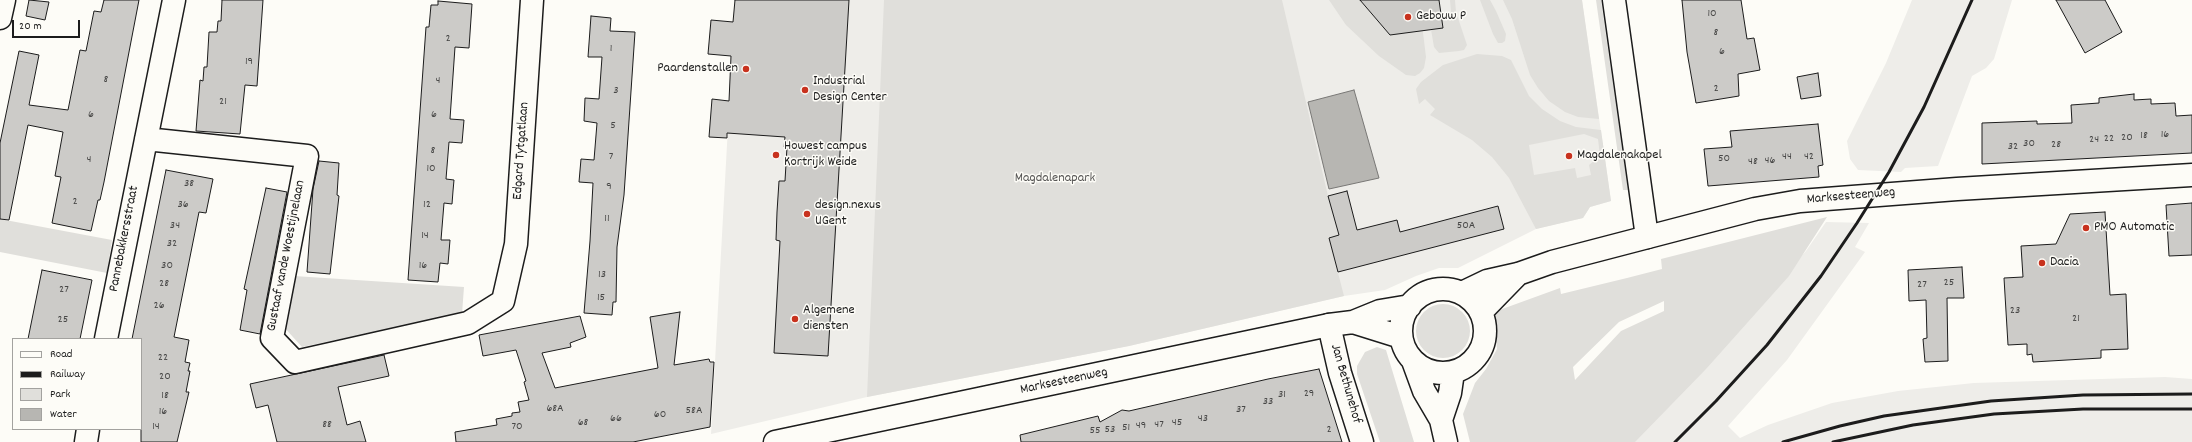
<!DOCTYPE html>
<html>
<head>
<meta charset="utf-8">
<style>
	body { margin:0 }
	#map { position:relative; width:2192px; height:442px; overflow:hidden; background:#fdfcf7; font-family:Dekko,sans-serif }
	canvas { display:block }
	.legend { position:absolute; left:12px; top:338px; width:130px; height:92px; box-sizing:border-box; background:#fdfcf7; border:1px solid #a3a29f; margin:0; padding:5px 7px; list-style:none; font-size:12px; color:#1c1c1c }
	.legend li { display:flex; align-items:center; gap:8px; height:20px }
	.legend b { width:20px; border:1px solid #a3a29f }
	.scale { position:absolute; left:12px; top:20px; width:68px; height:18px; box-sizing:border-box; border:2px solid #1c1c1c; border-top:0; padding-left:5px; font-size:12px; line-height:14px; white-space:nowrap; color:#1c1c1c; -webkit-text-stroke:3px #fdfcf7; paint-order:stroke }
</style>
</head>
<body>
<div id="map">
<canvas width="2192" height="442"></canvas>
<ul class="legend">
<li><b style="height:5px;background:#fdfcf7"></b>Road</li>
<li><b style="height:5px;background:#1c1c1c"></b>Railway</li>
<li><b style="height:11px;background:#e0dfdb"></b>Park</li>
<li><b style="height:11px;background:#b7b6b2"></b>Water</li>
</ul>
<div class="scale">20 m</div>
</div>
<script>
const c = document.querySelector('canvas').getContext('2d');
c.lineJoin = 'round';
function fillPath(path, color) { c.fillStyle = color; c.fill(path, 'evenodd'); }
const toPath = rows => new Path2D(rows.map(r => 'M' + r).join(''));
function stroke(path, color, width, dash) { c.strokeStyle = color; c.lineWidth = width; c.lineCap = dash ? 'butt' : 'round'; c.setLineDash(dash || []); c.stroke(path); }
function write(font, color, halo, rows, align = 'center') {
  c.font = font + ' Dekko,sans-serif'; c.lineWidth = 3; c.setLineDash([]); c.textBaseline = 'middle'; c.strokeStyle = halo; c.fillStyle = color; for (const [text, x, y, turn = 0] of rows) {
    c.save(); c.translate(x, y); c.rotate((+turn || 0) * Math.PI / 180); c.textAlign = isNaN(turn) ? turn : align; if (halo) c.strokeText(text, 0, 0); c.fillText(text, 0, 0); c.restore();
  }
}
const built = toPath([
	[735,0,1582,0,1611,201,1590,207,1583,218,1536,229,1458,268,1439,268,1416,276,1385,290,1344,296,1129,346,867,397,711,434],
	[1912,0,2012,0,1994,59,1986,68,1972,76,1938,166,1905,168,1901,172,1858,170,1850,159,1847,141,1886,63],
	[1826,222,1869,223,1855,247,1865,252,1787,360,1728,426,1740,438,1768,425,1832,403,1898,391,1974,383,2165,377,2192,379,2192,442,1633,442,1806,251]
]);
const green = toPath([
	[884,0,1282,0,1328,196,1339,235,1329,238,1344,296,1129,346,867,397],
	[1329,0,1419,0,1426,57,1424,68,1420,73,1415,76,1406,75,1379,56,1346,25],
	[1450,0,1455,0,1456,12,1467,45,1464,50,1459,51,1439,53,1434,47,1428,12,1451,12],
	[1480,0,1490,0,1496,11,1506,34,1505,41,1502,43,1498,43,1493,34],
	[1503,0,1582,0,1599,119,1578,117,1565,112,1549,101,1538,88,1530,75,1512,19],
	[1596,0,1601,0,1628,190,1623,190],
	[1477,54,1502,56,1511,60,1529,96,1542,109,1560,121,1576,127,1601,130,1611,201,1590,207,1583,218,1536,229,1509,178,1492,157,1472,140,1430,115,1435,109,1425,99,1419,104,1416,89,1421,82,1443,65],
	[1584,134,1598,139,1600,156,1589,165,1591,175,1577,178,1575,168,1534,175,1529,145],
	[1827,217,1789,276,1706,369,1635,442,1470,442,1463,414,1475,383,1486,369,1497,349,1494,312,1560,288,1561,294,1627,278,1662,269,1661,259],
	[1664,301,1664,311,1621,331,1575,380,1573,367,1619,322],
	[0,219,112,240,107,273,0,252],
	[294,276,464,287,462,314,302,347,283,326],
	'1416 331a27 27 0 1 1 54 0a27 27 0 1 1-54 0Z',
	[1377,347,1386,350,1414,442,1380,442,1357,374,1357,366,1365,352]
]);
const water = toPath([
	[1354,90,1379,178,1329,189,1308,102,1354,90]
]);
const building = toPath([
	[29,0,49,2,45,20,26,16,29,0],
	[104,0,139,0,104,182,100,200,98,200,91,231,52,223,61,177,55,176,63,132,28,125,9,220,0,219,0,143,19,51,39,55,29,105,68,110,80,50,86,51,94,11,101,12,104,0],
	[222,0,263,0,257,86,245,85,240,134,196,131,200,80,203,81,204,67,207,67,209,32,217,32,218,21,221,21,222,0],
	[735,0,849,0,828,356,774,353,780,241,776,240,777,212,779,181,785,181,787,147,784,147,785,137,727,133,727,138,709,137,712,99,729,101,731,56,708,54,711,20,733,22,735,0],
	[1360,0,1439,0,1443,28,1390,35,1360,0],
	[1682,0,1741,0,1747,39,1754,38,1760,70,1738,74,1739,96,1696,103,1687,52,1682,0],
	[2056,0,2105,0,2122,32,2085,53,2056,0],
	[438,1,472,4,469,48,455,47,450,119,464,120,462,143,449,142,446,179,454,180,453,191,452,204,444,203,441,240,450,240,448,264,440,263,438,282,408,280,426,27,429,27,431,5,438,5,438,1],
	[591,16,611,18,610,31,635,32,624,195,617,247,616,302,613,302,612,315,584,313,590,241,593,183,579,182,581,159,594,160,597,123,584,121,585,98,599,99,602,57,588,57,591,16],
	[1818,73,1821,96,1801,99,1797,77,1818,73],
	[2134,94,2134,100,2151,99,2151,104,2175,103,2176,116,2192,115,2192,153,1982,164,1982,123,2037,121,2037,124,2072,123,2071,105,2099,103,2099,98,2134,94],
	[1818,124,1823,165,1818,166,1819,177,1708,186,1704,149,1732,147,1730,131,1818,124],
	[319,161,339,163,337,195,339,196,330,274,307,272,313,189,319,161],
	[166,170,213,179,206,213,199,212,174,337,189,340,185,362,190,363,188,371,190,371,186,392,189,392,177,442,141,442,141,339,132,339,166,170],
	[266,188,287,192,260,334,240,330,247,290,244,289,266,188],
	[1347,191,1357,230,1397,220,1400,232,1498,206,1504,229,1338,272,1329,238,1339,235,1328,196,1347,191],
	[2192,203,2192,255,2169,256,2166,205,2192,203],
	[2105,212,2110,295,2126,294,2128,349,2101,350,2101,358,2033,362,2032,354,2027,355,2027,344,2008,345,2004,278,2023,277,2021,246,2056,244,2070,214,2105,212],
	[1962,267,1964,298,1947,298,1948,361,1925,362,1923,339,1927,338,1926,300,1909,301,1908,270,1962,267],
	[42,270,92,280,80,339,28,339,42,270],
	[680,312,674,365,709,359,710,362,714,362,710,427,633,442,456,442,455,432,497,425,496,419,512,416,512,413,520,412,518,402,529,400,524,382,526,381,516,350,483,356,479,335,580,316,586,337,570,343,571,347,542,353,555,388,658,368,650,317,680,312],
	[384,355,389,376,338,387,347,425,360,421,366,442,277,442,268,405,256,408,250,384,384,355],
	[1319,369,1342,442,1021,442,1020,435,1098,416,1100,422,1122,410,1129,411,1268,379,1319,369]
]);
const street = toPath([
	[1614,0,1647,237],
	[0,18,4,0],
	[146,139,307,156,272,338,295,362,468,323,503,301,516,244,532,0],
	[1329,325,1340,373,1362,442],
	[106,339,174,0],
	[86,442,88,429]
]);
const secondary = toPath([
	'1401 331a42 42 0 1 1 84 0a42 42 0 1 1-84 0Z',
	[1462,293,1487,281,1518,274,1552,262,1755,209,1800,201,1957,189,2192,175],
	[1481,312,1518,274],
	[1353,322,1401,337],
	[1413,361,1424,391,1441,420,1446,442],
	[1441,420,1450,393,1453,372],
	[775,442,1329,325,1353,322,1380,311,1410,306]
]);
const rail = toPath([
	[1675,442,1716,401,1767,345,1821,276,1857,223,1889,172,1924,107,1972,0],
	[1783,442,1840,426,1884,416,1991,401,2083,395,2192,394],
	[1833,442,1913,425,1994,414,2083,409,2192,409]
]);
const markers = [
	[1408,17,4,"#c8321e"],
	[746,69,4,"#c8321e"],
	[805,90,4,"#c8321e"],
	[776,155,4,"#c8321e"],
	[1569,156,4,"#c8321e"],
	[807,214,4,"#c8321e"],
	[2086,228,4,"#c8321e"],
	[2042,263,4,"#c8321e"],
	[795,319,4,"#c8321e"]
];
const numberNames = [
	["10",1712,14],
	["8",1716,33],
	["2",448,39],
	["1",611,49],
	["6",1722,52],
	["19",249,62],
	["8",106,80],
	["4",438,81],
	["2",1716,89],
	["3",616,91],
	["21",223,102],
	["6",91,115],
	["6",434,115],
	["5",613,126],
	["16",2165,135],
	["18",2144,136],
	["20",2127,138],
	["22",2109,139],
	["24",2094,140],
	["30",2029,144],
	["28",2056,145],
	["32",2013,147],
	["8",433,151],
	["7",611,157],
	["44",1787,157],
	["42",1809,157],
	["50",1724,159],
	["4",89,160],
	["46",1770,161],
	["48",1753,162],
	["10",431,169],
	["38",189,184],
	["9",609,187],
	["2",75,202],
	["36",183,205],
	["12",427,205],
	["11",607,219],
	["34",175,226],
	["50A",1466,226],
	["14",425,236],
	["32",172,244],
	["30",167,266],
	["16",423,266],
	["13",602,275],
	["25",1949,283],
	["28",164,284],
	["27",1922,285],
	["27",64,290],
	["15",601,298],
	["26",159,306],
	["23",2015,311],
	["21",2076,319],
	["25",63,320],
	["22",163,358],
	["20",165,377],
	["29",1309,394],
	["31",1282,395],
	["18",165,396],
	["33",1268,402],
	["68A",555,409],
	["37",1241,410],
	["58A",694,411],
	["16",163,412],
	["60",660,415],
	["66",616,419],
	["43",1203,419],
	["68",583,423],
	["45",1177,423],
	["88",327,425],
	["47",1159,425],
	["49",1141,426],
	["14",156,427],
	["70",517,427],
	["51",1126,428],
	["53",1110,430],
	["2",1329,430],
	["55",1095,431]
];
const poiNames = [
	["Gebouw P",1416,17],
	["Paardenstallen",738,69,"right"],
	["Industrial",813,82],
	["Design Center",813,98],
	["Howest campus",784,147],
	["Kortrijk Weide",784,163],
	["Magdalenakapel",1577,156],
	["design.nexus",815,206],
	["UGent",815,222],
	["PMO Automatic",2094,228],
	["Dacia",2050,263],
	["Algemene",803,311],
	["diensten",803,327]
];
const streetNames = [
	["Edgard Tytgatlaan",522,151,-86],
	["Marksesteenweg",1851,197,-5],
	["Pannebakkersstraat",125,239,-79],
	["Gustaaf vande Woestijnelaan",287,256,-79],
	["Marksesteenweg",1064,382,-12],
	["Jan Bethunehof",1345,384,74]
];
const parkNames = [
	["Magdalenapark",1055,179]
];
fillPath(built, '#eeede9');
fillPath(green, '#e0dfdb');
fillPath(water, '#b7b6b2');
stroke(water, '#797876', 1);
fillPath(building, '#cccbc8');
stroke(building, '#1c1c1c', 1);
stroke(street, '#1c1c1c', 25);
stroke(secondary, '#1c1c1c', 25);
stroke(street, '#fdfcf7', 22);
stroke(secondary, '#fdfcf7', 22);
stroke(rail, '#1c1c1c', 3);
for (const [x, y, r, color] of markers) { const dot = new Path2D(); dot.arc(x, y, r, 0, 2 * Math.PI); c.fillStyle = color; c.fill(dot); stroke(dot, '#fdfcf7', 1.5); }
write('12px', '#484847', null, numberNames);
write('14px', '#1c1c1c', '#fdfcf7', poiNames, 'left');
write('14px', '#1c1c1c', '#fdfcf7', streetNames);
write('14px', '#575655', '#fdfcf7', parkNames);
</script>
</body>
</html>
